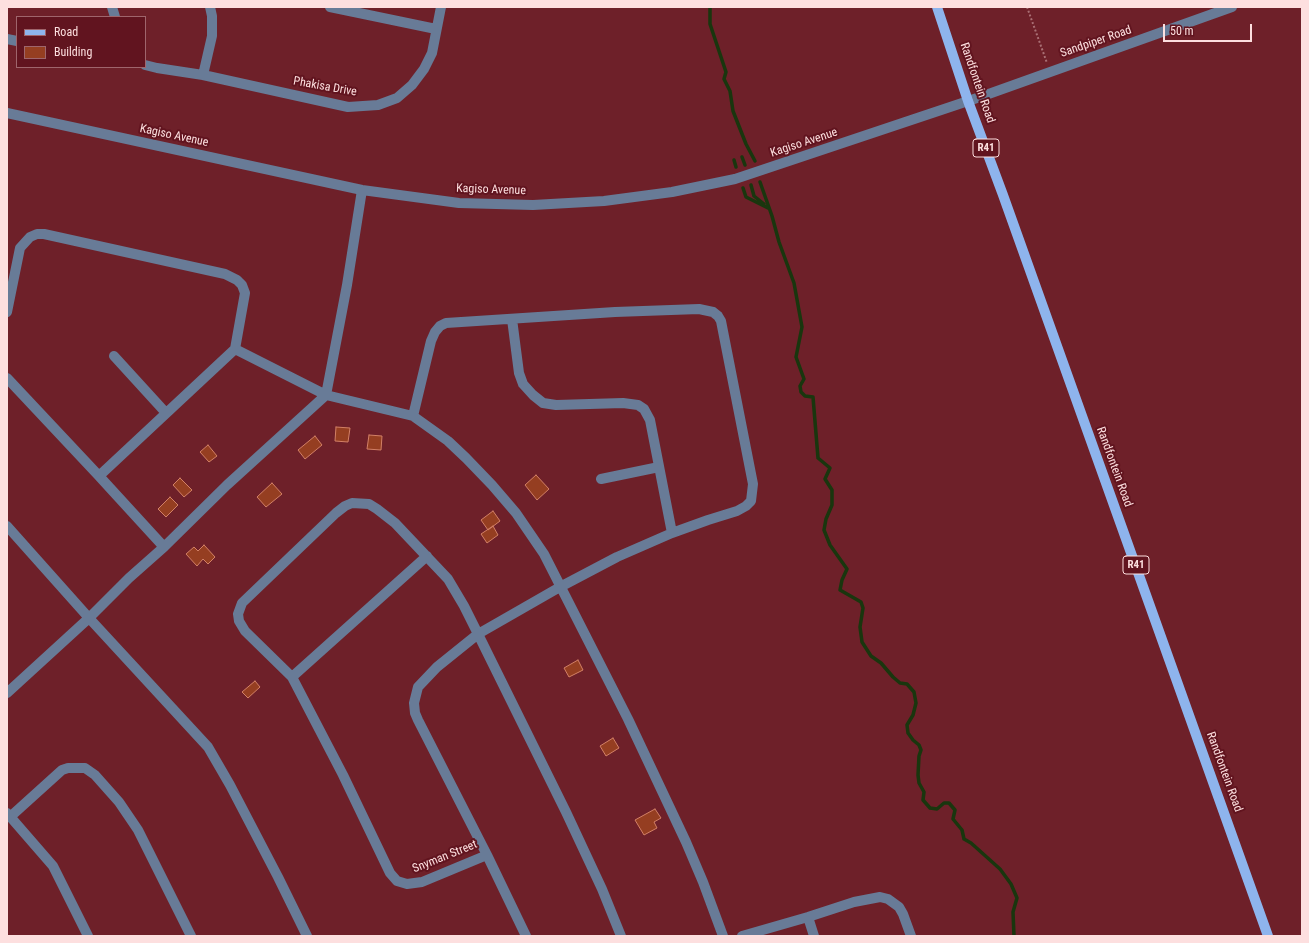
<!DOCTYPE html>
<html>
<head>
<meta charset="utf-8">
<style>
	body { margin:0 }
	#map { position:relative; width:1309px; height:943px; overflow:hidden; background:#6e2029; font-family:"Roboto Condensed",sans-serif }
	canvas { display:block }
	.frame { position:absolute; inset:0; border:8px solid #fddfdf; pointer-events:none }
	.legend { position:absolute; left:16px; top:16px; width:130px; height:52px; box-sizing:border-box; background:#61141f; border:1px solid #9f656c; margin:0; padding:5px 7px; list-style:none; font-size:12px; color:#fddfdf }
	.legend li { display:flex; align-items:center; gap:8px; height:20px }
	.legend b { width:20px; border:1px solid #9f656c }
	.scale { position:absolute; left:1163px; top:24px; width:89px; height:18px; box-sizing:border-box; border:2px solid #fddfdf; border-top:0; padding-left:5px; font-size:12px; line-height:14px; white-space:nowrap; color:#fddfdf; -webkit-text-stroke:3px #61141f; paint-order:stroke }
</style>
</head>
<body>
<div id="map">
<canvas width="1309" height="943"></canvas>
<div class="frame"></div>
<ul class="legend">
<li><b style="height:5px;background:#8eb4ed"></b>Road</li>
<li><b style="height:11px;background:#953e21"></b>Building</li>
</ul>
<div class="scale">50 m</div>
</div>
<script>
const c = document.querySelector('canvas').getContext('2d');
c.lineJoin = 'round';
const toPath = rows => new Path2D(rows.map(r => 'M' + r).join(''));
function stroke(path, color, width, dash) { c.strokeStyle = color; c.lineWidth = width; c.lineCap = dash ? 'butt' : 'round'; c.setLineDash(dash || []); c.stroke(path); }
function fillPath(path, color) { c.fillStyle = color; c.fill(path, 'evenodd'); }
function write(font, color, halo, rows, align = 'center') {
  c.font = font + ' "Roboto Condensed",sans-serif'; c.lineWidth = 4; c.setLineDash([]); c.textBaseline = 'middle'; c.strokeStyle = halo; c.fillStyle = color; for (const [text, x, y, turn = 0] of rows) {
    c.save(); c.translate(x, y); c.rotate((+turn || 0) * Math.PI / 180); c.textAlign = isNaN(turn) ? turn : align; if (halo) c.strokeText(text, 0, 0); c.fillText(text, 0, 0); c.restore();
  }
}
const stream = toPath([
	[710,7,710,24,726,72,724,79,730,91,733,111,746,144,755,161],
	[742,157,745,165],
	[734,160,736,167],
	[760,182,772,216,779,242,794,283,802,327,796,357,804,379,800,386,801,392,805,396,813,397,818,458,830,468,825,479,832,490,832,505,826,519,824,530,830,545,847,569,842,580,840,590,861,602,863,608,860,627,862,642,871,656,881,663,893,677,900,683,907,684,914,692,916,703,913,715,907,725,908,733,913,740,919,745,921,750,919,756,918,775,919,783,924,792,923,800,930,808,937,809,944,803,949,803,955,810,953,819,962,830,964,839,971,843,1000,869,1011,884,1017,898,1013,912,1014,936],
	[751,185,754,196,764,204],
	[743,188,746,197,768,208]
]);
const building = toPath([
	[336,427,350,428,348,442,335,441,336,427],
	[369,435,382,436,381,450,367,449,369,435],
	[315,436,322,445,305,459,298,450,315,436],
	[208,445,217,456,209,462,200,452,208,445],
	[536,475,549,489,537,500,525,485,536,475],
	[180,478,192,490,184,497,173,485,180,478],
	[272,483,282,494,266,507,257,497,272,483],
	[170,497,178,505,166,517,158,509,170,497],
	[493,511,500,521,488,530,481,520,493,511],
	[493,526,498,535,487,543,481,534,493,526],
	[204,545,215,557,208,564,203,559,197,566,186,554,194,547,198,551,204,545],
	[578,660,583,670,569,677,564,668,578,660],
	[255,681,260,687,248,698,242,692,255,681],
	[613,738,619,748,606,756,600,746,613,738],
	[655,809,661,818,654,822,657,828,644,835,635,820,655,809]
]);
const path = toPath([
	[1027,7,1047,63]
]);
const minor = toPath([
	[112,7,115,17],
	[330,7,436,29],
	[7,39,17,41],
	[145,65,157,68,203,75,348,107,378,105,397,98,412,85,424,69,432,53,441,7],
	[203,75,212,36,212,16,210,7],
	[7,113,362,190,459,203,533,205,604,201,672,192,735,179,983,96,1232,7],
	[7,312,20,248,30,237,37,234,44,234,225,274,237,280,242,285,245,293,235,349,99,476,7,378],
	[512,319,519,373,523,384,533,395,543,403,556,405,623,403,638,405,644,409,650,420,672,533],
	[235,349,326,395,413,416,448,441,466,458,492,485,516,513,544,554,628,719,686,842,703,882,723,936],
	[114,356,166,413],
	[413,416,431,341,435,332,440,326,446,323,615,312,699,309,713,312,718,316,721,321,753,484,751,501,746,506,737,511,708,520,672,533,617,557,560,587,478,634,437,667,418,687,414,703,415,713,418,720,487,855,422,882,407,884,397,881,390,873,343,775,292,677,245,631,239,621,238,614,242,603,336,513,345,506,352,503,369,504,377,509,395,523,448,579,464,606,478,634,566,812,602,889,621,936],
	[99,476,164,547],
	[601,479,659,467],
	[7,526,89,618,208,747,230,785,278,877,307,936],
	[292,677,427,556],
	[7,693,89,618,129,578,164,547,227,485,326,395,347,285,362,190],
	[7,813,53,866,88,936],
	[10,817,62,770,68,768,85,768,95,775,119,802,138,830,191,936],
	[487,855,526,936],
	[808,917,814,936],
	[742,936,808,917,854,902,880,897,888,899,899,907,903,914,911,936]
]);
const major = toPath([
	[937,7,968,101,1003,195,1268,936]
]);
const shields = [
	[986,148,26],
	[1136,565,26]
];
const shieldNames = [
	["R41",986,148],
	["R41",1136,565]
];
const streetNames = [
	["Sandpiper Road",1096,42,-19],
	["Randfontein Road",977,83,71],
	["Phakisa Drive",325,87,10],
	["Kagiso Avenue",174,136,12],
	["Kagiso Avenue",804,143,-18],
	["Kagiso Avenue",491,190,2],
	["Randfontein Road",1114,467,70],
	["Randfontein Road",1224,772,70],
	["Snyman Street",445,857,-22]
];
stroke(stream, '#19360e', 3.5);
fillPath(building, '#953e21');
stroke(building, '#d28066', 1);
stroke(path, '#a96f74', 2, [2, 2]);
stroke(minor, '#687b97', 10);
stroke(major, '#8eb4ed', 10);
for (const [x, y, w] of shields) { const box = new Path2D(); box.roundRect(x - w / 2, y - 9, w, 18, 3); c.fillStyle = '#61141f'; c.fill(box); stroke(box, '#fddfdf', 1); }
write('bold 11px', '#fddfdf', null, shieldNames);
write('12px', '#fddfdf', '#61141f', streetNames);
</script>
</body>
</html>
